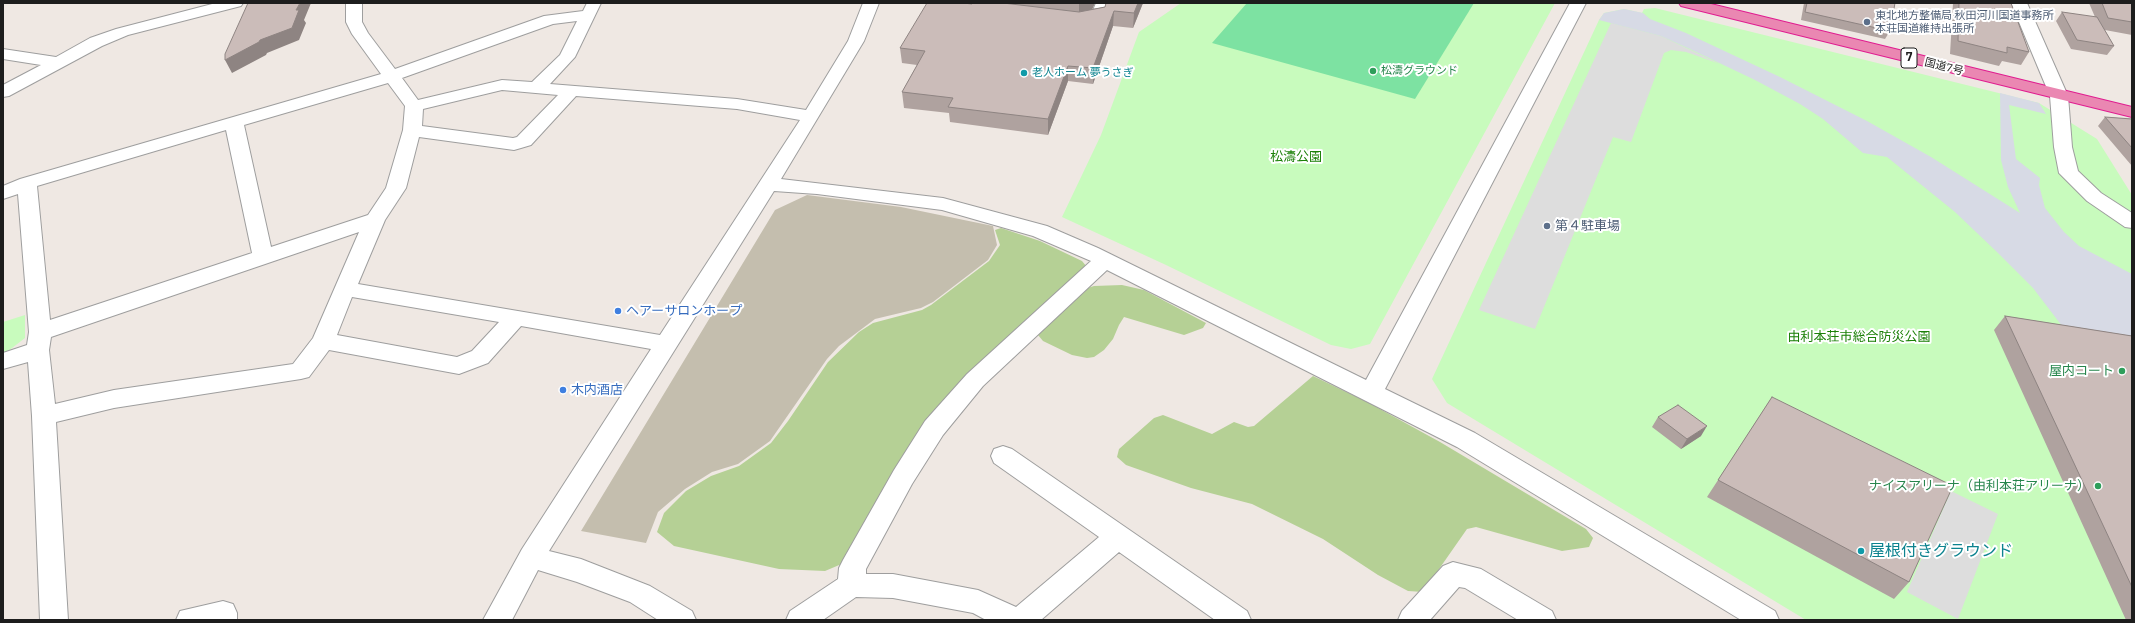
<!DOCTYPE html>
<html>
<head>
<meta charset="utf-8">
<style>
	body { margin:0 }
	#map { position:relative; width:2135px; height:623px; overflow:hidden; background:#efe8e3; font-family:"IBM Plex Sans",sans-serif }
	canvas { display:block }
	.frame { position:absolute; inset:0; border:4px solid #1d1d1d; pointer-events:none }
</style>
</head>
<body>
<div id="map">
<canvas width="2135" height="623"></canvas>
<div class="frame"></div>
</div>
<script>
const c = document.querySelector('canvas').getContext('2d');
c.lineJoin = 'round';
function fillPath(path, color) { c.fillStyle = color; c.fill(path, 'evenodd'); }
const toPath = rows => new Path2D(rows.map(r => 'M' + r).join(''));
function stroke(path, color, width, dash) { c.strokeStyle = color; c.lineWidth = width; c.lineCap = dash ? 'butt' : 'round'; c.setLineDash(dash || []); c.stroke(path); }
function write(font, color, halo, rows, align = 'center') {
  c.font = font + ' "IBM Plex Sans","Noto Sans JP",sans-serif'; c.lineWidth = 4; c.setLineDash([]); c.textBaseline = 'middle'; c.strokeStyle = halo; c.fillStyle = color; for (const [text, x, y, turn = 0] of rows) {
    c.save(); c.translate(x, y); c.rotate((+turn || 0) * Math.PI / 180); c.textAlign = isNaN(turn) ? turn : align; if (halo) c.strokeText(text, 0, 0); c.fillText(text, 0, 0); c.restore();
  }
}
const construction = toPath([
	[807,195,901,207,993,226,997,245,988,260,933,302,921,308,875,319,839,346,827,359,770,441,738,464,712,472,685,489,658,512,646,543,581,531,775,210]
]);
const forest = toPath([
	[1001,228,1040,241,1082,261,1087,267,979,366,844,563,825,571,779,569,674,546,657,532,664,513,686,491,711,476,739,466,771,443,788,421,828,362,859,332,873,323,922,310,931,305,989,261,1000,245,995,230],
	[1122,285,1144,290,1206,323,1203,328,1184,335,1124,317,1119,325,1113,339,1104,350,1094,357,1087,358,1072,355,1043,341,1038,335,1040,329,1081,290,1094,286],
	[1313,376,1369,403,1440,442,1586,529,1593,538,1589,547,1562,551,1476,527,1467,529,1423,592,1408,591,1378,575,1323,539,1252,504,1191,488,1126,465,1117,457,1119,449,1154,418,1163,415,1212,434,1234,422,1248,427,1254,426]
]);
const park = toPath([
	[1181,3,1555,3,1370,344,1351,349,1331,345,1166,265,1062,217,1101,135,1139,32],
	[1655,8,2039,103,2097,139,2132,195,2132,620,1806,620,1447,403,1432,379,1599,20,1604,13,1624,9,1642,13,1644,9],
	[25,315,25,338,3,355,3,322]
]);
const pitch = toPath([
	[1247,3,1474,3,1415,99,1212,43]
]);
const parking = toPath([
	[1611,23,1661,36,1720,64,1686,52,1671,50,1664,53,1631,142,1613,137,1535,329,1479,310],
	[1951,491,1998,514,1958,619,1907,592]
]);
const plaza = toPath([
	[1624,9,1643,13,1650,19,1686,33,1780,77,1867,121,1931,157,2020,213,2008,187,2001,160,2000,93,2039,103,2046,114,2009,105,2016,159,2040,178,2039,185,2045,208,2064,232,2079,246,2132,274,2132,347,2072,339,2033,288,1997,252,1955,212,1887,157,1863,153,1823,119,1800,104,1755,80,1692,50,1661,36,1599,20,1604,13]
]);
const minor = toPath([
	[216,3,243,3,241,6,128,35,102,46,9,96,3,97,3,85,41,65,3,59,3,49,56,57,90,38,116,29,216,3],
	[346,3,362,3,362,22,368,33,395,69,544,16,583,11,587,3,601,3,575,57,550,84,737,99,806,110,848,41,863,3,879,3,864,41,781,179,943,198,1047,226,1098,248,1366,380,1570,3,1586,3,1385,389,1475,433,1775,611,1779,620,1741,620,1457,447,1107,270,983,386,943,435,912,484,866,569,866,574,893,574,978,590,1016,607,1099,537,994,463,991,456,994,449,1003,446,1012,449,1247,611,1251,620,1215,620,1119,552,1041,620,986,620,973,613,893,598,856,597,823,620,786,620,790,611,838,579,839,568,843,560,894,470,925,421,967,374,1091,261,1033,236,942,210,817,194,774,191,549,551,581,559,650,586,692,611,696,620,658,620,630,602,577,582,538,570,512,620,483,620,522,549,651,349,521,326,488,363,459,374,329,350,309,377,301,379,114,408,56,422,68,620,40,620,32,416,28,362,3,369,3,353,27,345,29,332,18,194,3,199,3,186,20,179,381,74,352,34,346,22,346,3],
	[577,21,560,55,532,82,502,80,418,100,402,78,553,24,577,21],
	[388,83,405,106,403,130,386,188,368,215,271,247,244,125,388,83],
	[502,90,558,95,517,137,513,138,422,126,423,109,502,90],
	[576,96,737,109,800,120,660,335,358,284,385,220,406,188,419,137,514,150,521,148,531,145,576,96],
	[226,130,252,253,50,320,37,186,226,130],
	[359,232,313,338,293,364,114,390,55,404,49,350,51,337,359,232],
	[352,297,499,322,472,351,457,357,337,335,352,297],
	[1096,3,1112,3,1104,20,1079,25,1073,23,1071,20,1073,17,1092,13,1096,3],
	[2011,3,2027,3,2068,96,2072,147,2078,171,2101,193,2132,213,2132,228,2125,227,2087,201,2059,173,2054,147,2050,96,2011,3],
	[1453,562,1481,569,1552,611,1556,620,1518,620,1465,588,1459,587,1430,620,1398,620,1402,611,1443,566,1453,562],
	[223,601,233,604,237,613,237,620,176,620,180,611,223,601]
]);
const highway = toPath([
	[1679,3,1707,3,2132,107,2132,117,1681,6,1679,3]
]);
const wall = toPath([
	[972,3,1095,3,1092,9,1105,7,1106,3,1143,3,1133,28,1113,26,1093,84,1068,81,1048,135,950,122,949,113,904,108,902,92,917,65,902,63,900,48],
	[1804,3,1895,3,1890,31,1885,39,1801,20],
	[1953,3,2011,3,2029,52,2021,65,2002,61,1999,66,1950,54],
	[2089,3,2132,3,2132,35,2105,30,2114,46,2107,55,2071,49,2056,21,2062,12,2095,17],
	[2105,117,2132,119,2132,166,2098,126],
	[2005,316,2132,336,2132,620,2126,620,1994,330],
	[1772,397,1909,582,1894,599,1707,497],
	[1658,417,1701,436,1681,449,1652,427]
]);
const shadedWall = toPath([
	[300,3,311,3,304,20,306,23,299,40,267,53,266,55,232,73,225,60,260,40,296,10],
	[1079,3,1095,3,1091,12,1079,13],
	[1138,3,1143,3,1133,28,1134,13],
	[1114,11,1113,26,1093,84,1093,68],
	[1068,66,1068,81,1048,135,1048,119],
	[1707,426,1701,436,1681,449,1687,439]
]);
const building = toPath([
	[248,3,300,3,296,10,299,10,292,28,260,40,259,42,225,60,225,54,248,3],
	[927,3,963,3,972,4,972,3,1003,3,1079,12,1105,7,1106,3,1138,3,1134,13,1114,11,1093,68,1068,66,1048,119,948,107,953,98,902,92,925,51,900,48,927,3],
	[1807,3,1895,3,1890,31,1805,12,1807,3],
	[1959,3,2011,3,2029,52,2007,47,2007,53,1958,41,1959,3],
	[2102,3,2132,3,2132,22,2108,18,2102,3],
	[2062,12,2097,17,2114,46,2077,40,2062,12],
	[2105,117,2132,119,2132,148,2105,117],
	[2005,316,2132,336,2132,587,2005,316],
	[1772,397,1953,486,1909,582,1718,480,1772,397],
	[1678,405,1707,426,1687,439,1658,417,1678,405]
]);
const markers = [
	[1867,22,4,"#5c6f8a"],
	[1373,71,4,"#2e9e5b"],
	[1024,73,4,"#0f9aa8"],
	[1547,226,4,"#5c6f8a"],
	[618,311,4,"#3f7fe0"],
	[2122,371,4,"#2e9e5b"],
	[563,390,4,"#3f7fe0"],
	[2098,486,4,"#2e9e5b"],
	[1861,551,4,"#0f9aa8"]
];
const farServicenames = [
	["東北地方整備局 秋田河川国道事務所",1875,16],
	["本荘国道維持出張所",1875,29]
];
const farStreetnames = [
	["国道7号",1944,67,14]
];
const farLeisurenames = [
	["松濤グラウンド",1381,71]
];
const farCulturenames = [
	["老人ホーム 夢うさぎ",1032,73]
];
const shields = [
	[1909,58,16]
];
const shieldNames = [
	["7",1909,58]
];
const parkNames = [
	["松濤公園",1296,157],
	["由利本荘市総合防災公園",1859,337]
];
const serviceNames = [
	["第４駐車場",1555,226]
];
const shopNames = [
	["ヘアーサロンホープ",626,311],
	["木内酒店",571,390]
];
const leisureNames = [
	["屋内コート",2114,371],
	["ナイスアリーナ（由利本荘アリーナ）",2090,486]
];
const nearCulturenames = [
	["屋根付きグラウンド",1869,551]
];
fillPath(construction, '#c4beae');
fillPath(forest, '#b5d095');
fillPath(park, '#c8fbbd');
fillPath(pitch, '#7de2a2');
fillPath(parking, '#ddd');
fillPath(plaza, '#d7dae5');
stroke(minor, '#9e9e9e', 2);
stroke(highway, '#e01c90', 2);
fillPath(minor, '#fff');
fillPath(highway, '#ea87b2');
fillPath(wall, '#afa29f');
fillPath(shadedWall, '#8e8482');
fillPath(building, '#cbbcb9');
stroke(building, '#8e8482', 1);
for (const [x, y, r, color] of markers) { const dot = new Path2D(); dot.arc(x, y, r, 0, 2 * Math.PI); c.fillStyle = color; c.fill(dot); stroke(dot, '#fff', 1.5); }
write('11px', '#4e5e75', '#fff', farServicenames, 'left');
write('11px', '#1d1d1d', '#fff', farStreetnames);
write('11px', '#27864d', '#fff', farLeisurenames, 'left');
write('11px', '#0d838f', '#fff', farCulturenames, 'left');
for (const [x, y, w] of shields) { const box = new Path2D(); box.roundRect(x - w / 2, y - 10, w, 20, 3); c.fillStyle = '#fff'; c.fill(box); stroke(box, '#1d1d1d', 1); }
write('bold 12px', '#1d1d1d', null, shieldNames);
write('13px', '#1b8007', '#fff', parkNames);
write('13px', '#4e5e75', '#fff', serviceNames, 'left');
write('13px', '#366cbe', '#fff', shopNames, 'left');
write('13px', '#27864d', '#fff', leisureNames, 'right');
write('16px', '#0d838f', '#fff', nearCulturenames, 'left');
</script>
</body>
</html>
